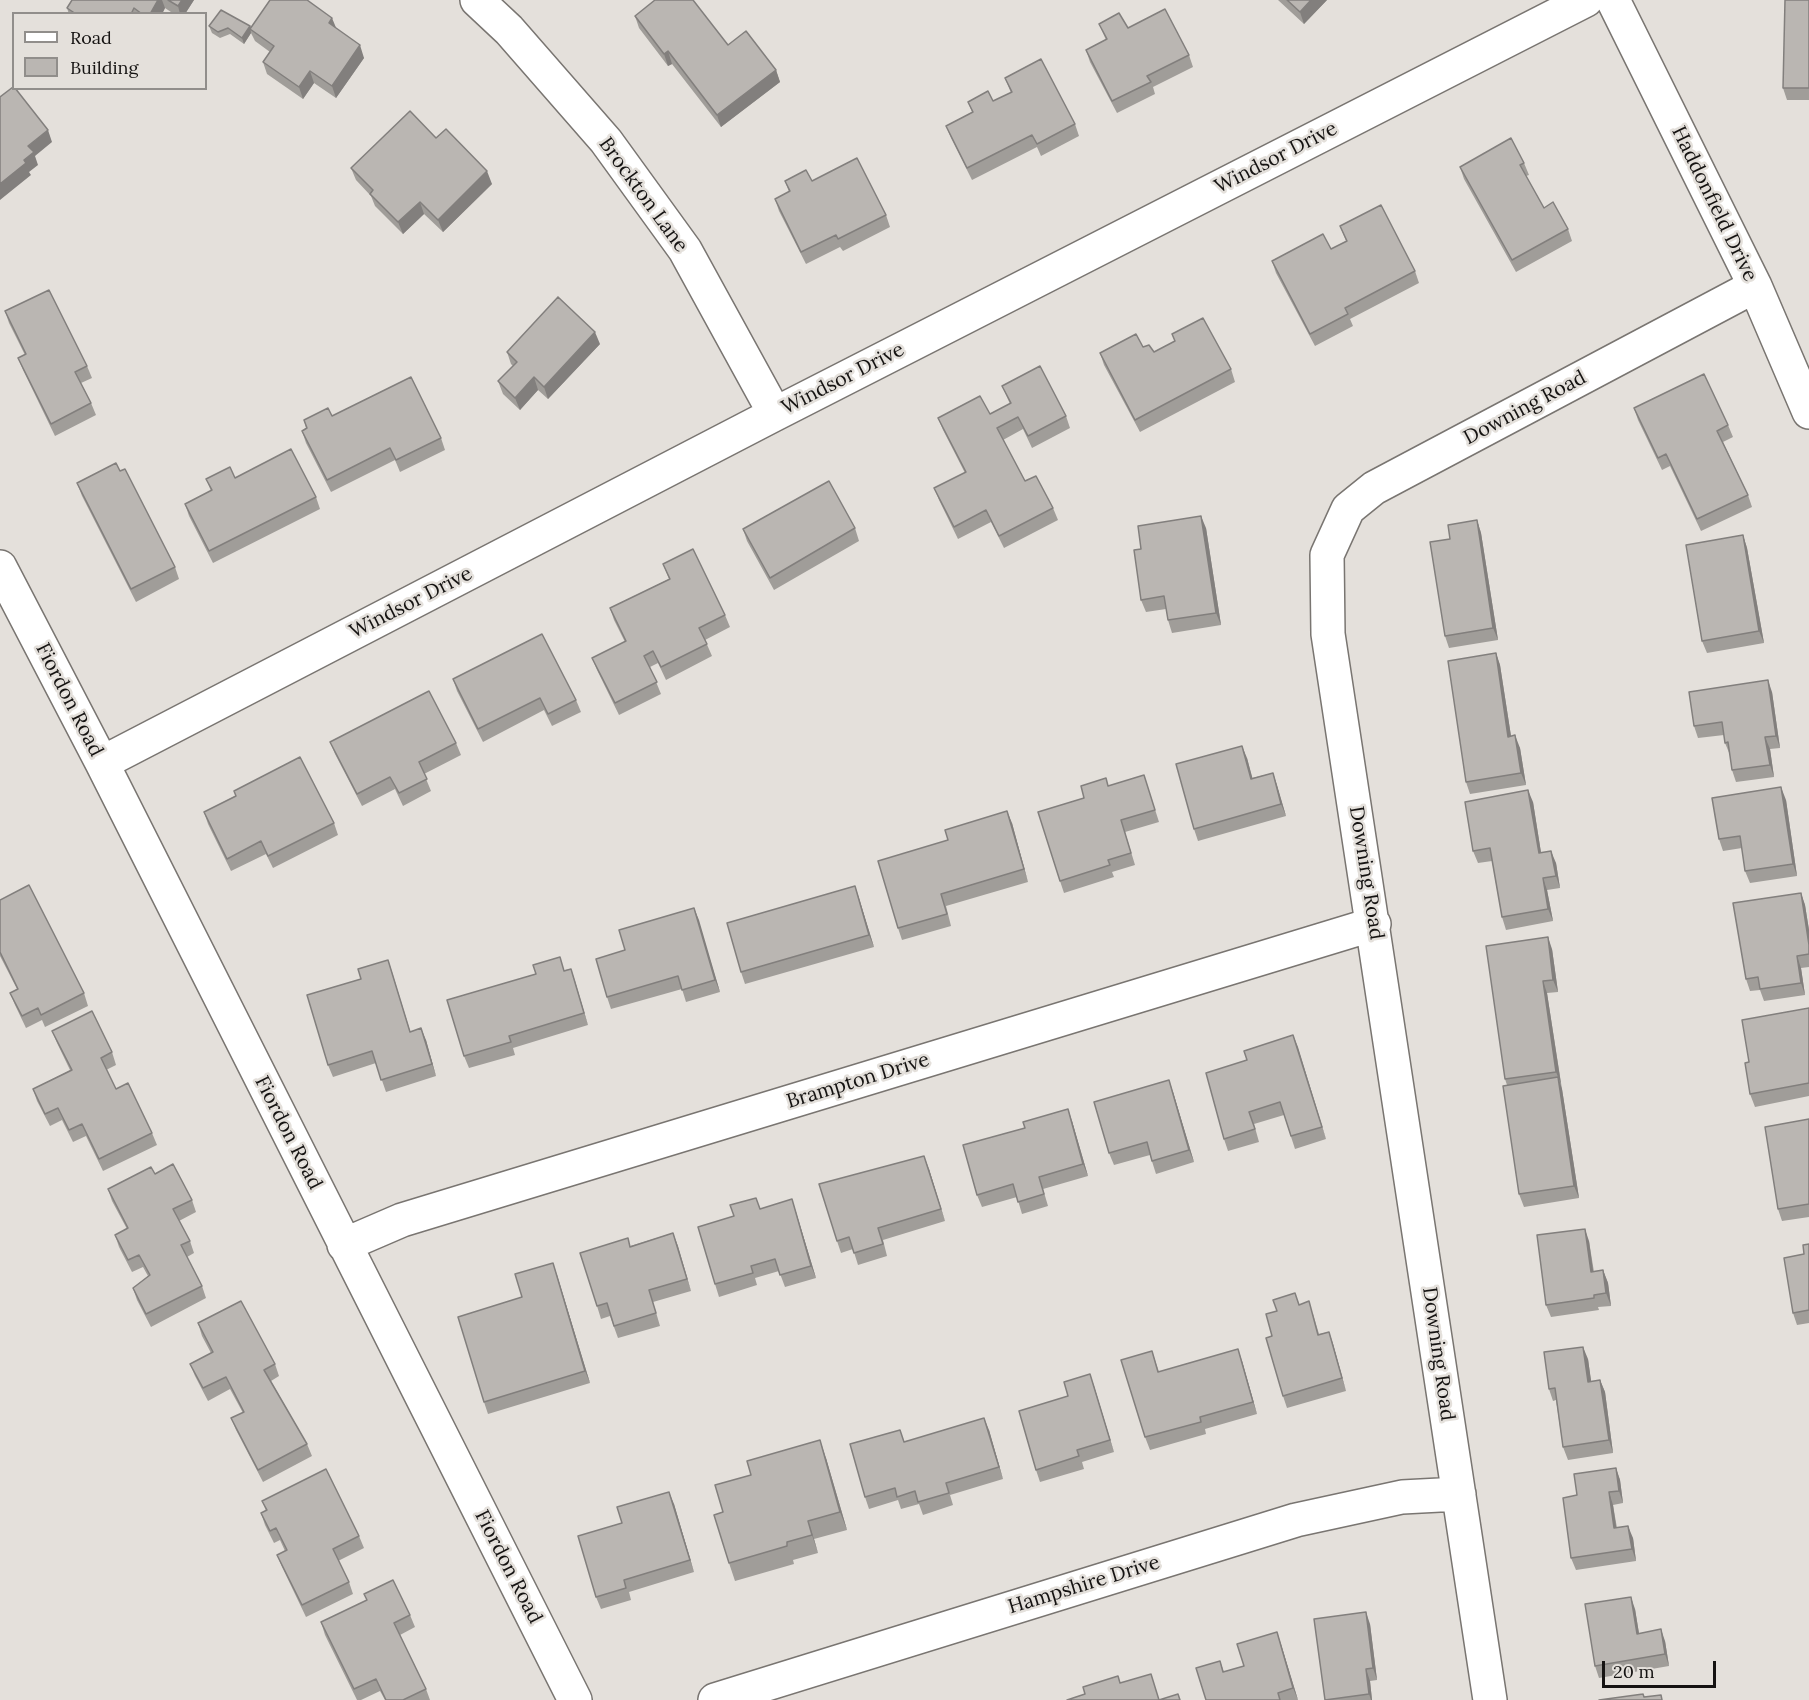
<!DOCTYPE html>
<html>
<head>
<meta charset="utf-8">
<style>
	body { margin:0 }
	#map { position:relative; width:1809px; height:1700px; overflow:hidden; background:#e4e0db; font-family:Lora,serif }
	canvas { display:block }
	.legend { position:absolute; left:12px; top:12px; width:195px; height:78px; box-sizing:border-box; background:#e4e0db; border:2px solid #918e8b; margin:0; padding:8px 10px; list-style:none; font-size:18px; color:#151312 }
	.legend li { display:flex; align-items:center; gap:12px; height:30px }
	.legend b { width:30px; border:2px solid #918e8b }
	.scale { position:absolute; left:1602px; top:1661px; width:114px; height:27px; box-sizing:border-box; border:3px solid #151312; border-top:0; padding-left:8px; font-size:18px; line-height:21px; white-space:nowrap; color:#151312; -webkit-text-stroke:4px #e4e0db; paint-order:stroke }
</style>
</head>
<body>
<div id="map">
<canvas width="1809" height="1700"></canvas>
<ul class="legend">
<li><b style="height:8px;background:#fff"></b>Road</li>
<li><b style="height:16px;background:#bab6b2"></b>Building</li>
</ul>
<div class="scale">20 m</div>
</div>
<script>
const c = document.querySelector('canvas').getContext('2d');
c.lineJoin = 'round';
const toPath = rows => new Path2D(rows.map(r => 'M' + r).join(''));
function stroke(path, color, width, dash) { c.strokeStyle = color; c.lineWidth = width; c.lineCap = dash ? 'butt' : 'round'; c.setLineDash(dash || []); c.stroke(path); }
function fillPath(path, color) { c.fillStyle = color; c.fill(path, 'evenodd'); }
function write(font, color, halo, rows, align = 'center') {
  c.font = font + ' Lora,serif'; c.lineWidth = 5; c.setLineDash([]); c.textBaseline = 'middle'; c.strokeStyle = halo; c.fillStyle = color; for (const [text, x, y, turn = 0] of rows) {
    c.save(); c.translate(x, y); c.rotate((+turn || 0) * Math.PI / 180); c.textAlign = isNaN(turn) ? turn : align; if (halo) c.strokeText(text, 0, 0); c.fillText(text, 0, 0); c.restore();
  }
}
const minor = toPath([
	[477,0,509,30,606,141,685,250,775,414],
	[1613,0,1755,286,1809,412],
	[0,567,102,763,575,1700],
	[102,763,775,414,1586,0],
	[344,1245,402,1220,1374,924],
	[715,1700,1296,1520,1402,1497,1459,1494],
	[1490,1700,1328,634,1327,555,1348,509,1374,488,1755,286]
]);
const wall = toPath([
	[72,0,194,0,185,14,174,14,165,8,162,14,69,14,67,8],
	[1278,0,1327,0,1304,24],
	[1809,0,1809,100,1787,100,1783,88],
	[635,16,776,70,780,82,721,127,672,64,668,66,639,28],
	[1099,24,1128,28,1189,55,1193,67,1153,87,1155,94,1117,113,1090,62,1086,50,1106,40],
	[209,26,250,26,251,28,336,29,364,58,336,98,314,83,303,99,267,74,263,62,270,52,255,41,251,33,244,44,230,34,220,38,212,33],
	[1005,78,1075,124,1079,136,1041,156,1037,147,972,180,951,138,946,126,972,112,968,102,993,101,1011,93],
	[436,138,492,184,443,232,424,214,403,234,375,206,371,196,356,180,351,168],
	[1524,163,1529,175,1526,176,1544,208,1568,229,1572,241,1516,272,1464,179,1460,167],
	[785,181,812,181,886,215,890,227,843,251,840,247,806,264,779,211,775,199,789,192],
	[1340,226,1415,271,1419,283,1350,319,1353,326,1315,346,1276,273,1272,261,1331,249,1346,241],
	[5,311,87,366,92,378,81,383,91,403,96,415,55,436,23,370,18,358,25,355,9,323],
	[1172,334,1231,369,1235,382,1140,432,1104,365,1100,353,1143,347,1154,352,1175,341],
	[600,344,548,399,538,390,520,410,503,394,498,381,513,366,511,364,507,352],
	[1002,386,1066,416,1070,428,1032,448,1023,429,1003,440,1025,481,1053,508,1058,520,1004,548,991,522,958,539,939,500,934,488,965,473,943,430,938,418,990,414,1010,404],
	[1634,408,1728,425,1733,437,1723,442,1748,495,1752,507,1701,531,1670,466,1662,470,1638,420],
	[332,416,441,438,445,450,400,472,395,460,331,492,306,443,302,431,306,428,304,420],
	[120,471,175,567,179,579,136,602,82,496,77,483],
	[206,479,316,497,320,509,213,563,189,516,185,504,211,491],
	[1477,520,1481,533,1498,640,1449,648,1445,636,1450,539],
	[855,528,859,541,774,590,747,541,743,529],
	[1206,528,1221,625,1172,633,1168,620,1166,609,1146,612,1141,600,1141,549],
	[1743,535,1747,548,1764,643,1707,653,1702,641],
	[663,564,725,615,730,627,705,640,712,656,666,680,658,663,650,667,661,694,619,715,597,670,592,658,625,642,614,620,610,608,669,579],
	[1496,653,1500,665,1511,736,1520,748,1526,785,1470,794,1466,782],
	[453,679,576,700,581,712,552,726,544,710,483,742,457,691],
	[1772,692,1780,748,1770,749,1774,777,1736,782,1732,770,1730,755,1725,743,1724,735,1698,738,1694,726],
	[330,742,456,743,461,755,424,774,431,791,403,806,395,789,362,806,335,754],
	[1247,758,1252,778,1273,773,1286,816,1198,841,1194,829],
	[1144,775,1159,822,1125,832,1135,865,1112,872,1114,877,1064,893,1060,881,1084,798,1109,786],
	[235,796,334,823,338,835,273,868,266,854,231,871,208,824,204,812],
	[1786,800,1797,876,1750,883,1745,871,1742,848,1723,851,1719,839],
	[1533,802,1541,853,1556,863,1560,888,1547,890,1553,921,1506,930,1502,917,1492,861,1478,863,1473,851],
	[1012,823,1028,882,946,906,951,926,902,940,898,928],
	[855,886,874,947,745,984,741,972],
	[1801,893,1805,905,1809,930,1809,967,1801,968,1805,995,1764,1001,1760,990,1750,991,1746,979],
	[0,900,84,993,88,1006,45,1027,42,1020,26,1028,15,1005,10,993,17,989,0,956],
	[694,908,720,992,686,1002,682,989,611,1009,607,997,625,950],
	[1552,949,1558,992,1547,993,1579,1198,1524,1207,1519,1194,1507,1085,1505,1079],
	[388,960,410,1032,426,1040,436,1076,386,1092,376,1063,333,1077,328,1065,361,979],
	[571,969,588,1025,513,1048,515,1055,469,1068,464,1056,565,970],
	[1809,1008,1809,1096,1755,1107,1750,1094,1749,1062],
	[52,1031,112,1052,116,1065,106,1070,116,1089,152,1133,157,1145,103,1171,86,1136,73,1142,62,1120,50,1126,37,1101,33,1089,70,1070,57,1043],
	[1293,1035,1326,1139,1295,1149,1284,1115,1254,1124,1259,1142,1228,1151,1224,1139,1247,1060],
	[1173,1092,1194,1162,1156,1174,1150,1155,1114,1165,1109,1153],
	[1809,1119,1809,1217,1782,1221,1778,1209],
	[1072,1121,1088,1176,1043,1189,1048,1206,1022,1214,1017,1197,982,1207,977,1195],
	[929,1169,945,1221,883,1240,887,1256,858,1265,853,1249,841,1253,837,1241],
	[155,1174,192,1200,196,1212,179,1221,190,1241,194,1253,187,1257,202,1286,206,1298,151,1327,137,1300,133,1288,148,1276,143,1267,132,1272,119,1247,115,1235,127,1229,112,1201,108,1189],
	[756,1198,760,1209,796,1212,816,1278,785,1287,779,1271,755,1278,757,1285,719,1297,715,1284,734,1216],
	[673,1233,691,1291,653,1302,660,1326,618,1338,610,1316,601,1319,597,1306,630,1246],
	[1589,1241,1594,1272,1603,1270,1608,1283,1611,1306,1598,1307,1599,1310,1551,1317,1546,1305],
	[1809,1244,1809,1323,1797,1325,1793,1313,1804,1254],
	[557,1275,590,1383,488,1414,484,1402,522,1297],
	[1295,1293,1299,1304,1313,1314,1319,1334,1329,1332,1333,1344,1346,1391,1287,1408,1283,1396,1272,1336,1277,1311],
	[198,1323,275,1364,279,1376,271,1381,307,1444,312,1456,263,1482,236,1430,231,1418,243,1413,230,1389,208,1401,195,1376,190,1364,211,1353,202,1336],
	[1152,1351,1159,1372,1242,1361,1257,1414,1205,1429,1206,1434,1150,1450,1145,1437],
	[1588,1359,1591,1382,1600,1380,1605,1392,1613,1453,1568,1460,1563,1447,1556,1400,1553,1401,1549,1389],
	[1094,1386,1114,1452,1082,1462,1084,1469,1040,1482,1036,1470,1068,1396],
	[989,1430,1003,1479,950,1495,953,1505,923,1515,919,1504,901,1509,898,1500,869,1509,865,1497,905,1441],
	[826,1458,847,1530,814,1539,818,1553,793,1560,794,1564,735,1581,729,1563,723,1512],
	[1616,1468,1620,1480,1623,1503,1613,1505,1617,1528,1633,1538,1636,1561,1576,1570,1571,1558,1577,1495],
	[262,1501,359,1536,364,1548,338,1561,349,1582,353,1594,306,1617,282,1567,277,1555,285,1551,280,1540,274,1543,265,1525,261,1513,266,1511],
	[674,1504,694,1572,629,1592,631,1600,601,1609,596,1597,622,1523],
	[1635,1609,1639,1633,1665,1641,1669,1666,1599,1678,1595,1666],
	[410,1615,415,1627,400,1635,426,1689,430,1700,385,1700,380,1691,361,1700,357,1700,325,1635,321,1622],
	[1314,1619,1370,1624,1377,1680,1370,1681,1372,1700,1325,1700],
	[1277,1632,1298,1700,1206,1700,1220,1661,1224,1672,1244,1666]
]);
const shadedWall = toPath([
	[158,0,162,0,165,8,162,14,150,14],
	[182,0,194,0,185,14,180,14,178,6],
	[1311,0,1327,0,1304,24,1300,12],
	[332,18,337,30,329,23],
	[250,26,251,33,244,44,242,38],
	[360,45,364,58,336,98,332,86],
	[668,51,672,64,668,66,664,54],
	[776,70,780,82,721,127,717,115],
	[310,71,314,83,303,99,299,87],
	[48,130,52,142,35,156,38,165,29,172,31,175,0,200,0,184,24,160,28,146],
	[487,171,492,184,443,232,438,220],
	[420,202,424,214,403,234,398,222],
	[595,332,600,344,548,399,544,387],
	[534,377,538,390,520,410,515,398],
	[1201,516,1206,528,1221,625,1216,613],
	[1477,520,1481,533,1498,640,1493,628],
	[1743,535,1747,548,1764,643,1759,631],
	[1496,653,1500,665,1513,749,1508,737],
	[1768,680,1772,692,1780,748,1776,736],
	[1515,735,1520,748,1526,785,1521,773],
	[1765,737,1770,749,1774,777,1770,765],
	[1242,746,1247,758,1256,791,1251,779],
	[1273,773,1277,785,1286,816,1281,804],
	[1781,787,1786,800,1797,876,1793,864],
	[1528,790,1533,802,1543,865,1539,853],
	[1007,811,1012,823,1028,882,1024,869],
	[1551,851,1556,863,1560,888,1556,876],
	[1543,878,1547,890,1553,921,1548,909],
	[855,886,859,898,874,947,869,935],
	[1801,893,1805,905,1809,930,1809,945],
	[694,908,699,920,720,992,715,980],
	[1548,937,1552,949,1558,992,1553,980],
	[1797,956,1801,968,1805,995,1801,983],
	[388,960,392,972,414,1044,410,1032],
	[571,969,575,981,588,1025,584,1013],
	[1543,981,1547,993,1561,1084,1556,1072],
	[421,1028,426,1040,436,1076,432,1064],
	[1293,1035,1298,1047,1326,1139,1322,1127],
	[1558,1077,1562,1089,1579,1198,1574,1186],
	[1169,1080,1173,1092,1194,1162,1189,1150],
	[1068,1109,1072,1121,1088,1176,1083,1164],
	[924,1156,929,1169,945,1221,941,1209],
	[792,1199,796,1212,816,1278,811,1266],
	[1585,1229,1589,1241,1595,1285,1591,1272],
	[673,1233,678,1246,691,1291,687,1279],
	[553,1263,557,1275,590,1383,585,1371],
	[1603,1270,1608,1283,1611,1306,1606,1293],
	[1329,1332,1333,1344,1346,1391,1342,1378],
	[1583,1347,1588,1359,1593,1394,1588,1382],
	[1238,1349,1242,1361,1257,1414,1253,1402],
	[1090,1374,1094,1386,1114,1452,1110,1440],
	[1600,1380,1605,1392,1613,1453,1609,1440],
	[984,1418,989,1430,1003,1479,999,1467],
	[820,1440,826,1458,847,1530,840,1512],
	[1616,1468,1620,1480,1623,1503,1619,1491],
	[669,1492,674,1504,694,1572,690,1560],
	[1609,1492,1613,1505,1618,1540,1614,1528],
	[808,1521,814,1539,818,1553,812,1535],
	[1628,1526,1633,1538,1636,1561,1632,1549],
	[1631,1597,1635,1609,1641,1646,1637,1634],
	[1366,1612,1370,1624,1377,1680,1373,1668],
	[1661,1629,1665,1641,1669,1666,1665,1654],
	[1277,1632,1281,1644,1298,1700,1293,1688],
	[1366,1669,1370,1681,1372,1700,1371,1700,1369,1694]
]);
const building = toPath([
	[72,0,158,0,150,14,142,14,134,8,131,14,76,14,67,8,72,0],
	[168,0,182,0,178,6,168,0],
	[270,0,307,0,332,18,329,23,360,45,332,86,310,71,299,87,263,62,274,46,250,29,270,0],
	[655,0,693,0,728,45,746,31,776,70,717,115,668,51,664,54,635,16,655,0],
	[1287,0,1311,0,1300,12,1287,0],
	[1785,0,1809,0,1809,88,1783,88,1785,0],
	[1165,9,1189,55,1147,76,1151,82,1112,101,1086,50,1107,39,1099,24,1119,13,1128,28,1165,9],
	[221,10,250,26,242,38,228,28,218,32,209,26,221,10],
	[1041,59,1075,124,1037,144,1032,135,967,168,946,126,973,112,968,102,988,91,993,101,1012,92,1005,78,1041,59],
	[13,87,14,88,15,88,48,130,28,146,34,152,24,160,26,163,0,184,0,97,13,87],
	[410,111,436,138,446,129,487,171,438,220,420,202,398,222,370,194,373,190,351,168,410,111],
	[1511,138,1524,163,1520,165,1544,208,1553,202,1568,229,1512,260,1460,167,1511,138],
	[857,158,886,215,838,239,836,235,801,252,775,199,790,191,785,181,806,170,812,181,857,158],
	[1381,205,1415,271,1345,308,1348,314,1310,334,1272,261,1323,234,1331,249,1347,241,1340,226,1381,205],
	[49,290,87,366,75,372,91,403,51,424,18,358,26,354,5,311,49,290],
	[558,297,595,332,544,387,534,377,515,398,498,381,517,362,507,352,558,297],
	[1203,318,1231,369,1135,420,1100,353,1136,334,1143,347,1149,345,1154,352,1175,341,1172,334,1203,318],
	[1040,366,1066,416,1028,436,1018,417,997,428,1025,481,1036,476,1053,508,999,536,986,510,954,527,934,488,966,472,938,418,980,396,990,414,1011,403,1002,386,1040,366],
	[1704,374,1728,425,1717,431,1748,495,1697,519,1666,454,1658,458,1634,408,1704,374],
	[411,377,441,438,396,460,390,448,327,480,302,431,307,428,304,420,328,408,332,416,411,377],
	[291,449,316,497,209,551,185,504,212,490,206,479,230,467,235,478,291,449],
	[116,463,120,471,125,469,175,567,131,589,77,483,116,463],
	[829,481,855,528,770,578,743,529,829,481],
	[1201,516,1216,613,1168,620,1164,596,1141,600,1134,550,1141,549,1138,526,1201,516],
	[1477,520,1493,628,1445,636,1430,542,1450,539,1448,525,1477,520],
	[1743,535,1759,631,1702,641,1686,545,1743,535],
	[693,549,725,615,699,628,707,644,661,667,653,651,644,656,657,682,615,703,592,658,626,641,610,608,670,579,663,564,693,549],
	[542,634,576,700,548,714,540,698,478,729,453,679,542,634],
	[1496,653,1508,737,1515,735,1521,773,1466,782,1448,661,1496,653],
	[1768,680,1776,736,1765,737,1770,765,1732,770,1728,742,1725,743,1722,722,1694,726,1689,692,1768,680],
	[429,691,456,743,419,762,427,779,399,793,390,777,357,794,330,742,429,691],
	[1242,746,1251,779,1273,773,1281,804,1194,829,1176,764,1242,746],
	[300,757,334,823,268,856,261,841,227,859,204,812,236,796,234,791,300,757],
	[1144,775,1155,810,1121,820,1131,853,1108,860,1110,865,1060,881,1038,812,1084,798,1081,786,1106,778,1108,786,1144,775],
	[1781,787,1793,864,1745,871,1740,836,1719,839,1712,798,1781,787],
	[1528,790,1539,853,1551,851,1556,876,1543,878,1548,909,1502,917,1490,848,1473,851,1465,802,1528,790],
	[1007,811,1024,869,941,894,947,914,898,928,878,861,948,840,945,830,1007,811],
	[29,885,84,993,41,1015,38,1008,22,1016,10,993,18,989,0,952,0,900,29,885],
	[855,886,869,935,741,972,727,923,855,886],
	[1801,893,1809,945,1809,954,1797,956,1801,983,1760,989,1758,977,1746,979,1733,903,1801,893],
	[694,908,715,980,682,990,678,976,607,997,596,959,625,950,619,930,694,908],
	[1548,937,1553,980,1543,981,1556,1072,1505,1079,1486,946,1548,937],
	[560,957,564,971,571,969,584,1013,509,1036,511,1042,464,1056,447,1000,536,974,533,965,560,957],
	[388,960,410,1032,421,1028,432,1064,381,1080,372,1051,328,1065,307,995,361,979,358,969,388,960],
	[1809,1008,1809,1083,1750,1094,1745,1063,1749,1062,1742,1020,1809,1008],
	[92,1011,112,1052,101,1058,116,1089,128,1083,152,1133,99,1159,82,1124,69,1130,58,1108,45,1114,33,1089,72,1070,52,1031,92,1011],
	[1293,1035,1322,1127,1291,1136,1280,1102,1249,1112,1255,1129,1224,1139,1206,1073,1247,1060,1244,1051,1293,1035],
	[1558,1077,1574,1186,1519,1194,1503,1086,1558,1077],
	[1169,1080,1189,1150,1152,1161,1147,1142,1109,1153,1094,1102,1169,1080],
	[1068,1109,1083,1164,1039,1177,1044,1194,1018,1202,1013,1184,977,1195,963,1145,1025,1128,1023,1122,1068,1109],
	[1809,1119,1809,1204,1778,1209,1765,1127,1809,1119],
	[924,1156,941,1209,878,1228,883,1244,854,1253,849,1237,837,1241,819,1184,924,1156],
	[173,1164,192,1200,173,1209,190,1241,181,1245,202,1286,146,1314,133,1288,150,1275,139,1255,128,1260,115,1235,128,1228,108,1189,151,1167,155,1174,173,1164],
	[756,1198,760,1209,792,1199,811,1266,780,1275,775,1259,751,1266,753,1273,715,1284,698,1227,734,1216,730,1205,756,1198],
	[1585,1229,1591,1272,1603,1270,1606,1293,1594,1295,1594,1298,1546,1305,1537,1235,1585,1229],
	[673,1233,687,1279,649,1290,656,1313,614,1326,607,1303,597,1306,580,1253,628,1238,630,1247,673,1233],
	[1809,1244,1809,1310,1793,1313,1784,1258,1804,1254,1803,1245,1809,1244],
	[553,1263,585,1371,484,1402,458,1317,522,1297,515,1274,553,1263],
	[1295,1293,1299,1305,1309,1301,1318,1335,1329,1332,1342,1378,1283,1396,1266,1338,1272,1336,1266,1314,1277,1311,1273,1300,1295,1293],
	[241,1301,275,1364,264,1370,307,1444,258,1470,231,1418,244,1412,226,1377,203,1388,190,1364,213,1352,198,1323,241,1301],
	[1583,1347,1588,1382,1600,1380,1609,1440,1563,1447,1555,1388,1549,1389,1544,1352,1583,1347],
	[1238,1349,1253,1402,1200,1417,1201,1422,1145,1437,1121,1360,1152,1351,1158,1372,1238,1349],
	[1090,1374,1110,1440,1077,1450,1079,1456,1036,1470,1019,1411,1068,1396,1064,1382,1090,1374],
	[984,1418,999,1467,946,1483,949,1493,918,1502,915,1491,897,1497,895,1488,865,1497,850,1444,900,1430,904,1442,984,1418],
	[820,1440,840,1512,808,1521,812,1535,787,1542,787,1546,729,1563,714,1515,723,1512,715,1485,751,1475,747,1461,820,1440],
	[1616,1468,1619,1491,1609,1492,1614,1528,1628,1526,1632,1549,1571,1558,1563,1498,1577,1495,1574,1474,1616,1468],
	[326,1469,359,1536,333,1549,349,1582,302,1605,277,1555,287,1550,276,1528,270,1531,261,1513,267,1510,262,1501,326,1469],
	[669,1492,690,1560,624,1580,626,1588,596,1597,578,1536,622,1523,617,1507,669,1492],
	[393,1580,410,1615,394,1623,426,1689,403,1700,386,1700,376,1679,354,1689,321,1622,367,1600,364,1594,393,1580],
	[1631,1597,1637,1634,1661,1629,1665,1654,1595,1666,1585,1604,1631,1597],
	[1366,1612,1373,1668,1366,1669,1369,1694,1325,1700,1314,1619,1366,1612],
	[1277,1632,1293,1688,1278,1693,1280,1700,1206,1700,1196,1668,1220,1661,1223,1672,1244,1666,1237,1644,1277,1632],
	[1151,1674,1159,1700,1178,1694,1180,1700,1067,1700,1085,1694,1083,1687,1118,1676,1120,1683,1151,1674],
	[1643,1694,1644,1697,1661,1695,1662,1700,1599,1700,1643,1694]
]);
const streetNames = [
	["Windsor Drive",1276,158,-27],
	["Brockton Lane",643,195,54],
	["Haddonfield Drive",1714,204,64],
	["Windsor Drive",843,379,-27],
	["Downing Road",1525,408,-28],
	["Windsor Drive",411,603,-27],
	["Fiordon Road",69,700,63],
	["Downing Road",1366,873,81],
	["Brampton Drive",858,1081,-17],
	["Fiordon Road",288,1133,63],
	["Downing Road",1438,1354,82],
	["Fiordon Road",508,1567,63],
	["Hampshire Drive",1084,1585,-17]
];
stroke(minor, '#797571', 36);
stroke(minor, '#fff', 33);
fillPath(wall, '#a09d99');
fillPath(shadedWall, '#827f7d');
fillPath(building, '#bab6b2');
stroke(building, '#827f7d', 1.5);
write('20px', '#151312', '#e4e0db', streetNames);
</script>
</body>
</html>
